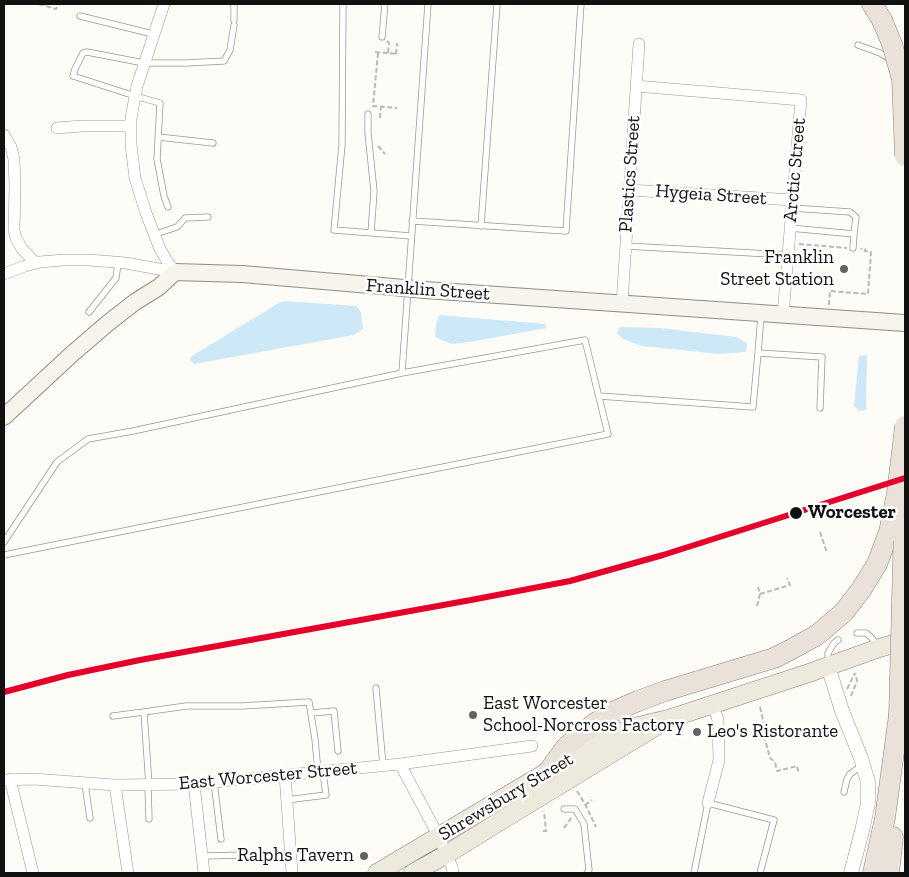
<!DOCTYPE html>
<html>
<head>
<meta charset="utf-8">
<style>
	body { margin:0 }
	#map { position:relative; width:909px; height:877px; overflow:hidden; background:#fdfcf7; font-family:"Zilla Slab",serif }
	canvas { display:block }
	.frame { position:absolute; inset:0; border:5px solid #111; pointer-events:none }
</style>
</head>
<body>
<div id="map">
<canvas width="909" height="877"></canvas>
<div class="frame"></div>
</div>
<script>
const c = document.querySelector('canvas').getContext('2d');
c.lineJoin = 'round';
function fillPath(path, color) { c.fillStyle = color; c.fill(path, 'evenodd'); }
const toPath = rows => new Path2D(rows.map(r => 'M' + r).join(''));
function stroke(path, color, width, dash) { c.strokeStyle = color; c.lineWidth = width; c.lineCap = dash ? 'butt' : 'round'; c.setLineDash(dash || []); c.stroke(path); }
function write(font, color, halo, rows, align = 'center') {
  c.font = font + ' "Zilla Slab",serif'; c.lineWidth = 5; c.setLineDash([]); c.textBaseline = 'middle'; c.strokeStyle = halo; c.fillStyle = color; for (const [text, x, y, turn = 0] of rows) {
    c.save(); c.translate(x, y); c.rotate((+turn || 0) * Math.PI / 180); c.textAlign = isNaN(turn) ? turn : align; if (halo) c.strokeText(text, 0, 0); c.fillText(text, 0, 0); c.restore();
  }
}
const water = toPath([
	[284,301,356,306,359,309,361,313,363,329,354,335,194,364,191,361,190,358,192,356,277,304],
	[439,315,545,324,547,328,470,342,451,344,435,337,436,324],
	[620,327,660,328,736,337,747,343,746,352,719,354,642,346,623,339,617,333],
	[867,355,866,410,859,411,854,406,859,356]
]);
const path = toPath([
	[39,4,56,9,58,6],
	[387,41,389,43,388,53],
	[375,52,398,54],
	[378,53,373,106,397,108],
	[396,54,397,43],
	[380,118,381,106],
	[378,146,385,154],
	[799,244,847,248],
	[829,305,830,291,868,294,871,252,865,251,865,249,861,249],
	[820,532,827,553],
	[760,594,790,585,787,578],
	[757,606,760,594,758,587],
	[847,689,855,673],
	[851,696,857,681,855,673],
	[760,707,764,724,762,728,770,758,775,762,777,771,797,766,799,774],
	[577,791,585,804,596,827],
	[585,805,592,800],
	[564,828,572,817],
	[543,831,546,831,544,811]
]);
const service = toPath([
	[343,4,342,145,334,230,411,236],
	[80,16,153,34],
	[234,20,234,4],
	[382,37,385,4],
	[858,45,880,53,891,60],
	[368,114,368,133,374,191,371,233],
	[158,137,213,143],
	[168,207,164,196,157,159,160,103,135,96,73,76,75,69,83,53,87,52,144,63,186,63,224,61,230,50,234,25],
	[412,221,566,231,581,4],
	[481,226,497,4],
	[790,228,854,234,856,217,850,212,792,208],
	[153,235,177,227,185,218,208,217],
	[626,246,788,255],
	[853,248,854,234],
	[89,312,116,278,118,263],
	[761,316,758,353,822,357,820,408],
	[402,373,428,4],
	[599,396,753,407,758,353],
	[4,542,57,462,88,439,133,431,402,373,585,340,608,434,4,555],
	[857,633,866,633,872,638,877,647],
	[828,664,828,653,834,643,838,640],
	[376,688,383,766],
	[311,713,334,711,338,751],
	[113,716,144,712],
	[214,782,221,839],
	[85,784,90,818],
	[148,786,149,819],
	[149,786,144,712,186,706,242,706,309,702,315,739,318,772],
	[844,792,847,779,850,774,863,765],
	[286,800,326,795,323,772],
	[564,809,575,809,584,824,589,870,587,873],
	[203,856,291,854],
	[694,873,708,803,774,820,760,873]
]);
const minor = toPath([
	[164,4,137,86,131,118,131,145,135,178,146,213,160,249,167,261,175,272],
	[636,86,801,100,783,315],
	[57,128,82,126,131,126],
	[4,135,11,147,14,159,15,186,14,230,16,238,22,249,36,263],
	[629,190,793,200],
	[4,274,25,266,40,262,63,260,89,260,126,263,175,272],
	[622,304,639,44],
	[400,764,439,837,452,867,453,873],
	[285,775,292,873],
	[10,779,33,873],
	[4,780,33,779,115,785,194,784,400,764,532,746],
	[194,784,204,873],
	[115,785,128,873],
	[708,803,719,760,718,720,713,705]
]);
const tertiary = toPath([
	[828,666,842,711,861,758,868,782,868,803,862,831,851,873]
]);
const secondary = toPath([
	[425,290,905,323],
	[4,417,72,354,108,323,135,302,159,287,175,272,242,274,382,286]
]);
const primary = toPath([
	[377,873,572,757,615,734,638,726,668,719,809,673,879,648,905,641],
	[413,873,447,854,497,823,655,727]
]);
const motorway = toPath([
	[872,4,882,20],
	[548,772,567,746,595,723,615,711,638,701,665,691,774,658,790,650,817,635,843,613,861,590,877,564,889,532],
	[873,873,885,818,899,715],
	[889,873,893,837]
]);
const rail = toPath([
	[4,692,68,675,140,660,471,600,570,581,663,555,905,478]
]);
const secondaryBridge = toPath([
	[382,286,425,290]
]);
const motorwayBridge = toPath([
	[882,20,892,44,902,79,905,156],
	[889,532,897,493,905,426],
	[899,715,905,485]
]);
const rail1 = toPath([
	[4,692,68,675,140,660,471,600,570,581,663,555,905,478]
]);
const markers = [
	[844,269,5,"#646362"],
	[796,513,7,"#111"],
	[473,715,5,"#646362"],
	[697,732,5,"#646362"],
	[364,856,5,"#646362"]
];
const streetNames = [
	["Arctic Street",795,170,-85],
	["Plastics Street",630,174,-86],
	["Hygeia Street",711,195,4],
	["Franklin Street",428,290,4],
	["East Worcester Street",268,776,-5],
	["Shrewsbury Street",506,797,-31]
];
const poiNames = [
	["Franklin",834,258],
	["Street Station",834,280],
	["East Worcester",483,704,"left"],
	["School-Norcross Factory",483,726,"left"],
	["Leo's Ristorante",707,732,"left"],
	["Ralphs Tavern",354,856]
];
const stopNames = [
	["Worcester",808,513]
];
fillPath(water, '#cde8f7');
stroke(service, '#979795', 7);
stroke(minor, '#979795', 12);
stroke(tertiary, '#979795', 15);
stroke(secondary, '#8e8d8b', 18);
stroke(primary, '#858482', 19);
stroke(motorway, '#858482', 21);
stroke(path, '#b9b9b8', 2, [5, 2.5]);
stroke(service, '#fffffe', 5.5);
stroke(minor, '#fffffe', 11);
stroke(tertiary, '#fffffe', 14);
stroke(secondary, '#f6f4eb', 16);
stroke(primary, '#ede9dc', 18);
stroke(motorway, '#eae1d8', 20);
stroke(rail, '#d9c6c7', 3);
stroke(secondaryBridge, '#8e8d8b', 18, []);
stroke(motorwayBridge, '#858482', 21, []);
stroke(secondaryBridge, '#f6f4eb', 16);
stroke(motorwayBridge, '#eae1d8', 20);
stroke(rail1, '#e4002b', 6);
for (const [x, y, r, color] of markers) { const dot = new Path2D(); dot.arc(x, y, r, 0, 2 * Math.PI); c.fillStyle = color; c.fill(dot); stroke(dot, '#fff', 2); }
write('19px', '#111', '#fff', streetNames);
write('19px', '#111', '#fff', poiNames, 'right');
write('bold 19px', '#111', '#fff', stopNames, 'left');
</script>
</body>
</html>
